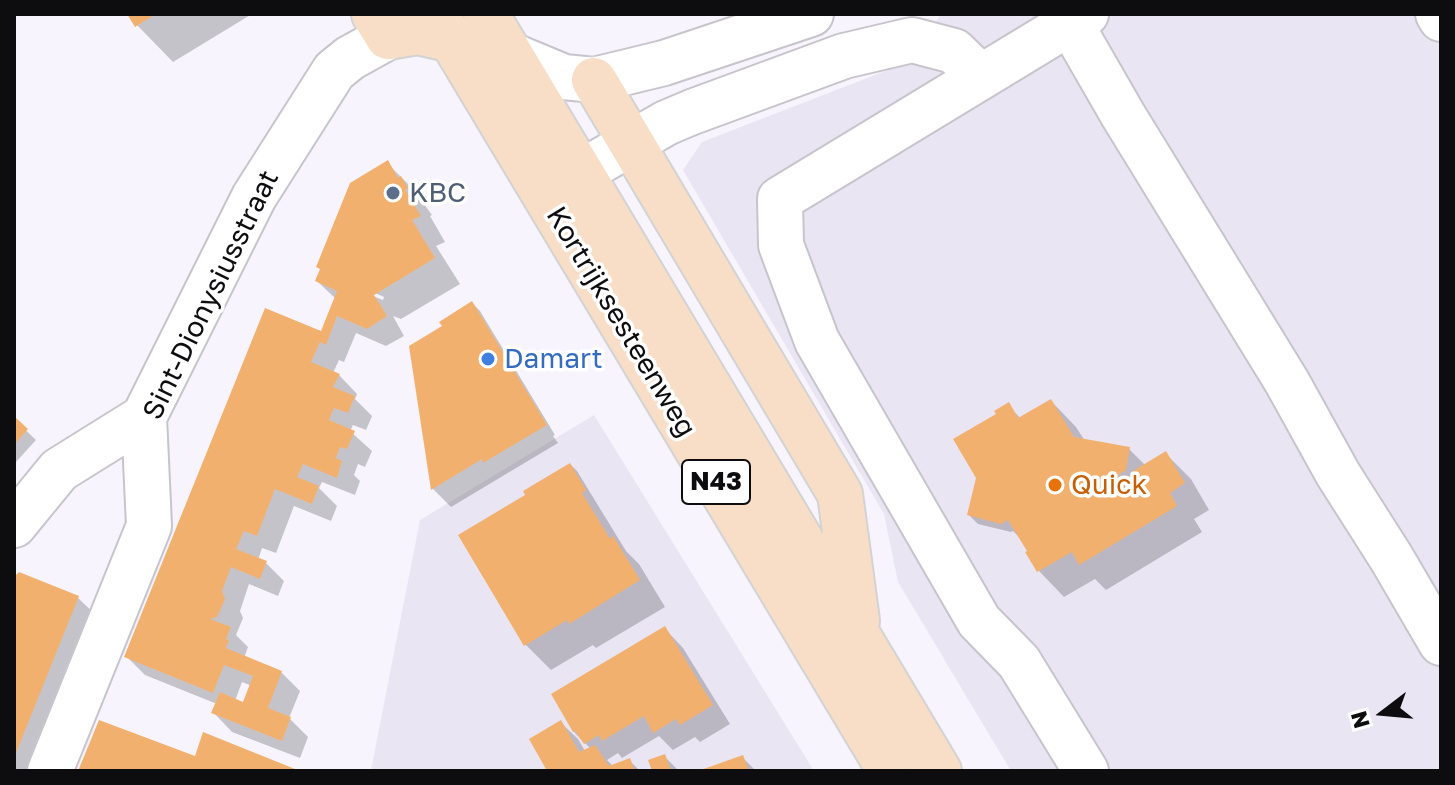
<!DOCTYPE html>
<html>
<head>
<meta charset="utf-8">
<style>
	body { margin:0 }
	#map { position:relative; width:1455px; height:785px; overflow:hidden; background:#f7f4fd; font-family:"Golos Text",sans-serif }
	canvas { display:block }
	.frame { position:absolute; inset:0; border:16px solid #0d0c0f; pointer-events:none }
	.north { position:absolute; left:1343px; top:673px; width:80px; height:80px; -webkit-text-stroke:6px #fff; paint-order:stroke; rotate:254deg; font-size:22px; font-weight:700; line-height:32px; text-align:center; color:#0d0c0f }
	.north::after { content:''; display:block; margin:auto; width:28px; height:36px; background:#0d0c0f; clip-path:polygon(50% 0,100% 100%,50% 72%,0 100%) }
</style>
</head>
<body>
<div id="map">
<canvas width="1455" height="785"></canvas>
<div class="frame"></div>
<div class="north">N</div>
</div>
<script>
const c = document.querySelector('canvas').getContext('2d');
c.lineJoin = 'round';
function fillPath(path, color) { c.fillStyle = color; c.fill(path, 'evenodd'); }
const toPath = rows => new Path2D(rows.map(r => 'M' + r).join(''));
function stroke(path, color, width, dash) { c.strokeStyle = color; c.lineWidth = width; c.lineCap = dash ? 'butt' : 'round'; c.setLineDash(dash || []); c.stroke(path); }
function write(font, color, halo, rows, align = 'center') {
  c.font = font + ' "Golos Text",sans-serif'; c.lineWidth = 7; c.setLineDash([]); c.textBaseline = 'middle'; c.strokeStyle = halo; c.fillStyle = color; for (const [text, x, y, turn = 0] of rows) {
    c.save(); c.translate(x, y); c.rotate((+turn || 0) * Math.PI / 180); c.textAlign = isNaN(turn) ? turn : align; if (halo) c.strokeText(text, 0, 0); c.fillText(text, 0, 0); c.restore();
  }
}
const built = toPath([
	[941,14,1441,14,1441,771,1011,771,898,582,884,514,683,170,702,142,911,61],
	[594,415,814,771,371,770,420,520]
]);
const shadow = toPath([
	[130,14,252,14,173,62,137,25],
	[387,163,413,189,432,215,430,216,445,242,436,246,460,284,401,319,393,316,404,336,386,346,356,333,344,362,339,360,333,373,339,375,357,394,355,399,372,416,366,430,353,425,350,431,372,451,365,467,358,464,354,475,360,481,355,495,322,482,319,488,337,506,331,521,294,506,276,553,262,548,258,560,266,563,284,581,278,596,249,584,240,611,243,618,236,635,248,647,244,658,281,672,300,691,289,718,308,737,300,758,232,732,214,713,217,704,145,675,127,657,322,333,336,299,317,281],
	[345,280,384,297,383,300,345,285],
	[242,682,252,686,244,704,235,701],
	[472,303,480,311,555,435,553,436,558,443,451,507,433,489,445,326],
	[1051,401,1076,427,1085,441,1129,449,1146,466,1166,454,1191,479,1209,510,1194,519,1202,532,1106,590,1095,579,1064,597,1039,571,1019,535,1018,536,1013,531,1011,532,978,524,969,515,998,414,1008,405,1021,419],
	[14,419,36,440,16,462,14,460],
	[570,464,577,471,626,551,639,564,665,607,596,648,593,645,551,670,526,645,528,495],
	[14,580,78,598,97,616,34,771,14,771],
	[665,629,683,648,730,724,700,742,695,737,673,750,659,736,622,758,618,753,607,760,613,766,629,760,640,771,550,771,561,723,578,739,585,751,591,749,575,733,553,695],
	[664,756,679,771,654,771],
	[742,757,756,771,703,771]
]);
const building = toPath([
	[127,14,156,14,135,27],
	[388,160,398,178,401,176,408,188,405,190,421,216,412,220,435,258,374,295,387,316,367,329,337,316,326,345,320,342,311,362,340,374,333,387,355,396,348,413,334,408,329,420,355,431,347,449,340,447,336,458,342,461,337,478,303,464,297,477,319,486,312,504,275,489,257,536,244,531,236,549,267,561,260,579,231,567,222,591,225,599,217,617,210,619,231,627,226,639,229,640,226,648,282,671,268,708,291,717,282,741,211,713,220,692,243,702,253,676,224,665,213,693,124,657,265,308,321,331,337,291,315,281,320,269,316,267,350,183],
	[472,301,547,425,483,463,482,459,431,490,409,346,442,326,439,322],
	[1051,399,1074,437,1130,447,1126,470,1118,475,1130,495,1143,487,1133,471,1166,451,1185,483,1170,493,1177,506,1079,565,1072,552,1037,572,1025,552,1027,551,1008,520,1001,524,967,515,976,478,953,439,996,414,994,411,1009,402,1018,418],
	[14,416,28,429,14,445],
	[570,463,586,490,582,493,601,524,610,539,613,536,640,580,569,624,567,620,524,646,458,535,525,495,523,491],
	[19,572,79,596,14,758,14,577],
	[665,626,713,705,680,725,676,719,653,733,644,716,602,741,599,735,584,744,575,731,573,732,551,694],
	[99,720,195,756,203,732,300,771,78,771],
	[561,720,579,752,595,745,609,766,630,758,635,771,547,771,529,739],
	[665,754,671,771,652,771,648,760],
	[743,755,749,771,698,771]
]);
const minor = toPath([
	[1086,14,1070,23,1123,115,1287,382,1338,474,1392,559,1441,643],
	[1438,14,1441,19],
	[1070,23,780,199,781,245,817,341,979,621,1019,662,1086,771],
	[511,55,564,77,594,80,664,63,811,14],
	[547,192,666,123,692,112,844,56,912,40,954,51,980,76],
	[14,525,59,470,144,417],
	[50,771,149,526,144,417,254,197,334,71,350,58,388,37]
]);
const major = toPath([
	[374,14,388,37,418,32,470,44],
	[436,14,890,771],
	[486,14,939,771],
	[594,80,840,494,857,621]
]);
const markers = [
	[393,193,8,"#5c6f8a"],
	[488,359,8,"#3f7fe0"],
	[1055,485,8,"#e8710a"]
];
const shields = [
	[716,482,68]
];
const shieldNames = [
	["N43",716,482]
];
const serviceNames = [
	["KBC",409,193]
];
const streetNames = [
	["Sint-Dionysiusstraat",211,295,-64],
	["Kortrijksesteenweg",621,322,59]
];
const shopNames = [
	["Damart",504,359]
];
const foodNames = [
	["Quick",1071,485]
];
fillPath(built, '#eae5f3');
fillPath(shadow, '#0003');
fillPath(building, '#f2b06e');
stroke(minor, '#c7c4cc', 48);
stroke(major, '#d3d3d4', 48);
stroke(minor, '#fff', 44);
stroke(major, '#f8dec7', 44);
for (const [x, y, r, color] of markers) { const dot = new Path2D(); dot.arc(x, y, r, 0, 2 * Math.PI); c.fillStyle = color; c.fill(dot); stroke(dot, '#fff', 3); }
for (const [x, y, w] of shields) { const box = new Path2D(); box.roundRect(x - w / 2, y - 22, w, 44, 6); c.fillStyle = '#fff'; c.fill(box); stroke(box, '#0d0c0f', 2); }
write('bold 26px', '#0d0c0f', null, shieldNames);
write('28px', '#4e5e75', '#fff', serviceNames, 'left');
write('28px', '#0d0c0f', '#fff', streetNames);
write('28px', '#366cbe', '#fff', shopNames, 'left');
write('28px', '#c56008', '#fff', foodNames, 'left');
</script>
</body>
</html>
